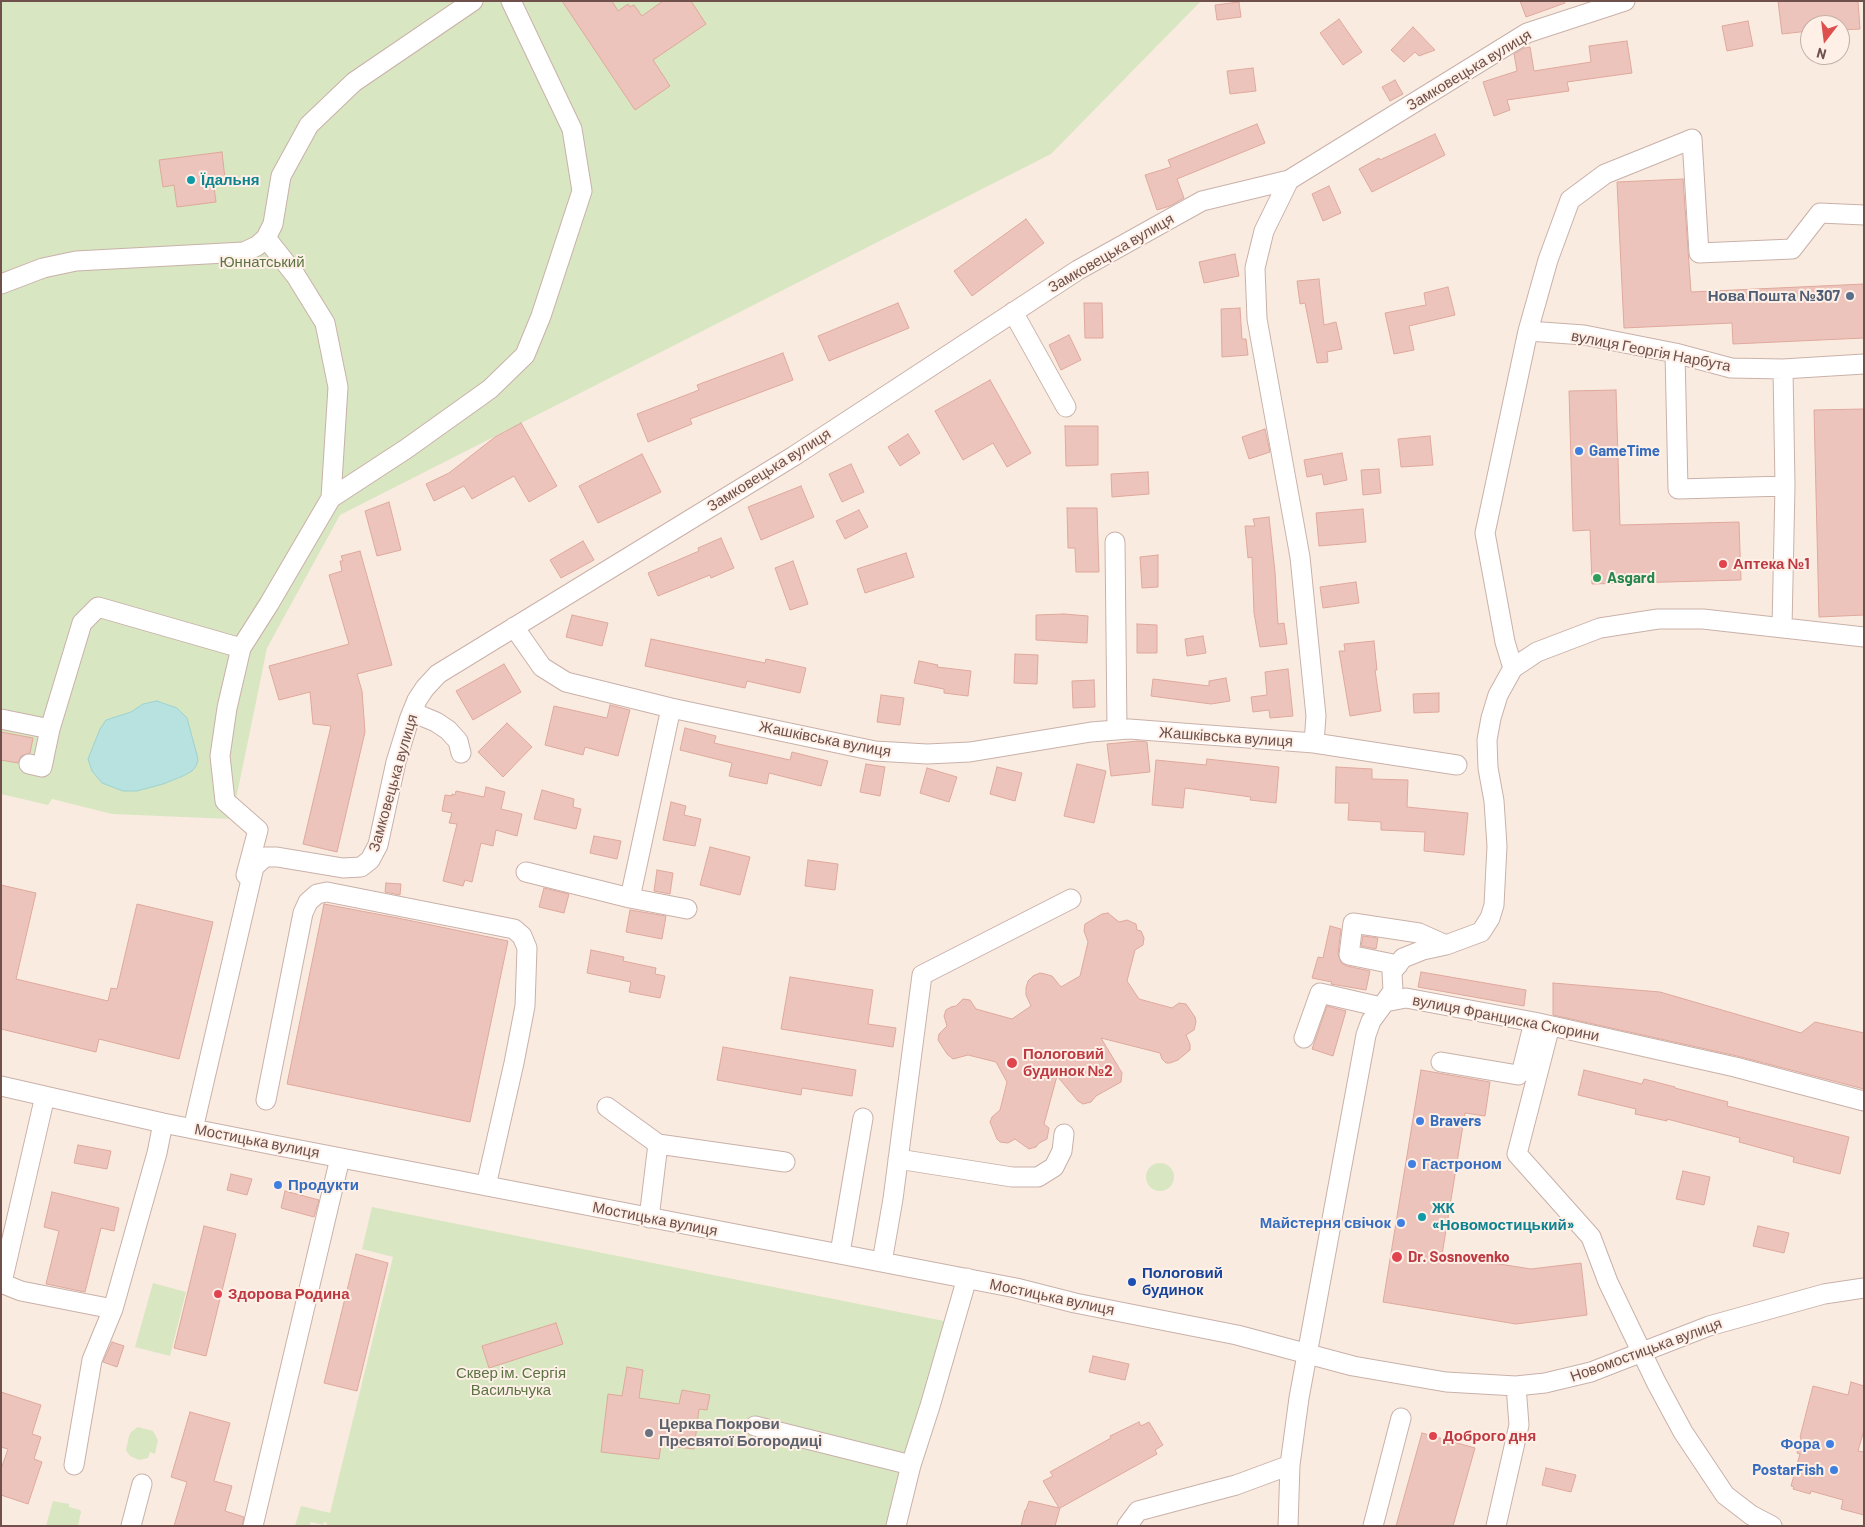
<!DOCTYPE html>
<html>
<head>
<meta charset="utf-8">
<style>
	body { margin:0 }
	#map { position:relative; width:1865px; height:1527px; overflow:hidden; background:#faebe1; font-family:Barlow,sans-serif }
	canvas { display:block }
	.frame { position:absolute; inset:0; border:2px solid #6f504a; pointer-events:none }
	.north { position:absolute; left:1800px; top:15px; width:50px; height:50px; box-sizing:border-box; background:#fef0e7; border:1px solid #c5b0a8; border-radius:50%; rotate:195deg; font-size:14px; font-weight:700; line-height:20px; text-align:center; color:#6f504a }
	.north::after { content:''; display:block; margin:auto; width:18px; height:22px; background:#dc504e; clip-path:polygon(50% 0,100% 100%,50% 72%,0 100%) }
</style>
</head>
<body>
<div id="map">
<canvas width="1865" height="1527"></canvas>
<div class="frame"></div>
<div class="north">N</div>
</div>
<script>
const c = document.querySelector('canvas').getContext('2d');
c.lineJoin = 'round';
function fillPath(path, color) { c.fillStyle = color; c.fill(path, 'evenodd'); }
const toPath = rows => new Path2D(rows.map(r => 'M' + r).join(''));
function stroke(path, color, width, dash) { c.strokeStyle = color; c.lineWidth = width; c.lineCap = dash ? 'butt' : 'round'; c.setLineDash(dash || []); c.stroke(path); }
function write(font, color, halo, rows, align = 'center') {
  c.font = font + ' Barlow,sans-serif'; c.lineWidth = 4; c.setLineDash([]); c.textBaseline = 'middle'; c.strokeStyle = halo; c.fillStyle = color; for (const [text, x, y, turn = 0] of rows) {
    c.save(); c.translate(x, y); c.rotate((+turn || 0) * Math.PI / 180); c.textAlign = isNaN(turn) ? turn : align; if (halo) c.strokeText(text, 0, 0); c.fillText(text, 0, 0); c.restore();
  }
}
const green = toPath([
	[1,1,1201,1,1051,154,340,515,267,648,232,819,112,814,52,799,48,805,1,794],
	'1146 1177a14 14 0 1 1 28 0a14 14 0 1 1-28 0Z',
	[372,1207,944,1321,889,1526,326,1526,327,1523,324,1522,323,1525,311,1522,309,1526,295,1526,301,1506,330,1513,393,1257,362,1249],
	[153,1283,186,1292,170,1356,135,1347],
	[138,1427,153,1431,158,1440,155,1454,150,1452,148,1458,139,1460,130,1456,126,1450,129,1436,131,1432],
	[53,1501,69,1504,69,1507,80,1510,81,1512,78,1526,46,1526]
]);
const water = toPath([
	[157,701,177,708,187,718,197,755,198,760,196,766,192,771,183,776,163,784,137,791,123,791,102,783,92,771,88,759,100,729,106,720,131,712,143,704,157,701]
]);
const building = toPath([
	[562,1,612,1,618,11,628,4,630,7,634,5,642,16,663,1,691,1,706,24,653,60,670,86,635,110,562,1],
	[1520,1,1564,1,1565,3,1526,17,1520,1],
	[1778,1,1858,1,1860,29,1840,30,1840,25,1808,25,1809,31,1782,34,1778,1],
	[1239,2,1241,17,1217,20,1215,5,1239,2],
	[1339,19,1362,52,1343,65,1320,33,1339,19],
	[1748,21,1753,46,1727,51,1722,26,1748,21],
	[1413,27,1435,50,1419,56,1415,52,1404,62,1391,50,1413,27],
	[1627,41,1632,73,1567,82,1569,91,1507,100,1510,110,1494,116,1483,82,1517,71,1514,54,1524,48,1530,47,1534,71,1591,62,1589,46,1627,41],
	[1253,68,1256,91,1230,94,1227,71,1253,68],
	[1395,80,1403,94,1390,101,1382,87,1395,80],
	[1257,124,1265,143,1177,179,1184,198,1170,206,1157,210,1145,175,1171,167,1168,160,1257,124],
	[1435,134,1445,155,1372,192,1359,169,1379,158,1380,160,1435,134],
	[222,152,225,179,213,180,216,202,177,207,174,185,163,187,159,160,222,152],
	[1683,179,1691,292,1864,284,1864,338,1733,344,1732,323,1624,328,1617,182,1683,179],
	[1329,186,1341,213,1323,221,1312,194,1329,186],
	[1026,219,1044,243,972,296,954,271,1026,219],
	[1235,254,1239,276,1204,283,1199,262,1235,254],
	[1319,279,1324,325,1336,322,1342,349,1327,352,1328,362,1317,363,1305,303,1300,304,1297,281,1319,279],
	[1448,287,1455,315,1409,326,1414,350,1394,354,1385,313,1426,305,1424,293,1448,287],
	[898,303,909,328,829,361,818,336,898,303],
	[1084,303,1102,303,1103,338,1085,338,1084,303],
	[1240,308,1242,339,1246,339,1248,355,1222,357,1221,309,1240,308],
	[1069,335,1081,360,1061,370,1049,345,1069,335],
	[783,353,793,380,690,419,692,424,648,442,637,414,699,390,697,385,783,353],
	[990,380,1031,453,1007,467,993,443,963,460,935,411,990,380],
	[1616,390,1620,525,1739,522,1741,580,1592,584,1590,530,1573,531,1569,391,1616,390],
	[1864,409,1864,615,1819,617,1814,410,1864,409],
	[521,423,557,486,529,502,514,476,472,499,464,486,434,501,426,484,449,473,495,437,521,423],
	[1065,426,1098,426,1098,465,1066,466,1065,426],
	[1265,429,1270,452,1249,459,1242,437,1265,429],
	[908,434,920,453,900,466,888,447,908,434],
	[1430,436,1433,465,1401,467,1398,439,1430,436],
	[1342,453,1347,480,1324,485,1322,474,1307,477,1304,460,1342,453],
	[642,454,661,492,598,523,579,486,642,454],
	[851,464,864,492,842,502,829,474,851,464],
	[1379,469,1381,493,1363,495,1361,470,1379,469],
	[1148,472,1149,494,1112,497,1111,474,1148,472],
	[801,486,814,517,761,540,748,507,801,486],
	[389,502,401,550,377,556,365,511,389,502],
	[1067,508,1097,508,1099,572,1076,572,1075,548,1068,548,1067,508],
	[1363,509,1366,542,1319,546,1316,513,1363,509],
	[859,510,868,527,845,539,836,521,859,510],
	[1269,517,1275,572,1278,624,1284,623,1287,644,1260,647,1254,613,1252,557,1248,558,1245,526,1255,526,1253,519,1269,517],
	[721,538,734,568,711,578,710,575,658,596,648,573,699,551,698,548,721,538],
	[583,541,594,560,561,578,550,560,583,541],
	[360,551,392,665,357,674,362,691,365,732,337,852,303,844,331,726,313,724,310,692,279,700,269,666,349,644,329,575,342,571,340,561,343,561,341,556,360,551],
	[906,553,914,577,865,593,857,569,906,553],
	[1158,555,1158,587,1142,588,1140,557,1158,555],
	[793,561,808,604,790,610,775,568,793,561],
	[1356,582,1359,603,1323,608,1320,587,1356,582],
	[1064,614,1088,616,1087,643,1036,640,1036,615,1064,614],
	[572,615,608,623,602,646,566,637,572,615],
	[1137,624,1157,625,1157,653,1137,653,1137,624],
	[1203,636,1206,653,1187,656,1185,639,1203,636],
	[651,639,765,663,766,659,806,668,800,693,747,681,745,688,645,666,651,639],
	[1374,641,1377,670,1375,670,1381,711,1350,716,1339,651,1345,651,1344,644,1374,641],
	[1015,654,1038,655,1037,684,1014,683,1015,654],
	[919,661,938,665,937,667,971,671,968,696,944,693,944,689,914,683,919,661],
	[504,664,521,692,473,720,456,691,504,664],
	[1288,669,1293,716,1270,718,1269,710,1253,712,1251,697,1267,695,1265,672,1288,669],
	[1226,678,1230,701,1211,704,1151,696,1153,679,1209,686,1209,681,1226,678],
	[1094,680,1095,707,1073,708,1072,681,1094,680],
	[1439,693,1439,712,1414,713,1413,694,1439,693],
	[881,695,904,698,900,725,877,722,881,695],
	[610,705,630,710,618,756,585,747,583,755,545,745,554,706,607,718,610,705],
	[507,723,532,747,503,777,478,752,507,723],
	[685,728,716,736,714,743,790,760,792,752,828,761,821,786,769,773,767,784,729,776,732,763,680,750,685,728],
	[1,732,33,738,30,753,21,756,18,763,1,760,1,732],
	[1138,741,1147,742,1150,772,1111,776,1107,744,1138,741],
	[1207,759,1279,767,1276,803,1250,800,1251,797,1185,788,1183,808,1152,805,1156,760,1206,765,1207,759],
	[866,764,885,767,880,796,860,792,866,764],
	[1077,764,1106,771,1094,823,1064,816,1077,764],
	[997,767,1022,773,1015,801,990,794,997,767],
	[1336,767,1372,769,1372,779,1408,780,1407,807,1468,813,1464,855,1424,851,1425,832,1381,830,1381,822,1348,820,1349,803,1335,803,1336,767],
	[927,768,957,777,949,802,920,793,927,768],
	[486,787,505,792,501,809,522,814,517,836,496,830,493,846,481,843,472,882,465,880,463,886,443,881,457,824,449,823,452,813,442,811,445,795,452,796,452,794,455,795,456,791,484,797,486,787],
	[542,790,574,799,573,807,581,809,576,829,534,819,542,790],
	[671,802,686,806,684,815,701,819,695,846,663,840,671,802],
	[594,836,621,841,617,859,590,853,594,836],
	[710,847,750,857,740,895,700,885,710,847],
	[808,860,838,864,835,890,805,886,808,860],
	[657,870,673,873,670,894,654,891,657,870],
	[386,883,401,884,400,895,385,892,386,883],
	[1,885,36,893,16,979,108,1001,111,988,117,989,137,904,213,922,179,1059,99,1039,96,1052,1,1029,1,885],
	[544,888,569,894,564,913,539,907,544,888],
	[324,904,398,918,508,941,470,1122,287,1084,324,904],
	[630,910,666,916,662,939,626,932,630,910],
	[1108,913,1119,922,1127,920,1136,924,1137,930,1141,931,1144,938,1143,945,1135,950,1127,981,1139,999,1172,1008,1179,1003,1186,1004,1195,1017,1196,1022,1194,1030,1186,1035,1190,1044,1190,1050,1178,1060,1170,1063,1166,1063,1162,1059,1160,1053,1101,1038,1122,1073,1121,1082,1096,1096,1091,1102,1083,1104,1078,1101,1057,1076,1044,1124,1049,1128,1047,1139,1039,1143,1036,1147,1029,1149,1015,1139,1008,1143,1000,1142,997,1139,990,1122,992,1117,1000,1110,1007,1082,996,1062,968,1055,953,1059,947,1054,938,1040,939,1034,947,1026,944,1016,946,1010,951,1007,956,1006,963,999,970,1000,976,1009,1012,1019,1031,1006,1026,995,1026,988,1028,981,1033,976,1040,973,1045,974,1052,976,1061,987,1080,976,1088,942,1084,931,1085,924,1102,914,1108,913],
	[1330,926,1341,929,1338,954,1341,963,1347,966,1370,971,1366,990,1331,984,1332,982,1312,978,1318,957,1323,958,1330,926],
	[1363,936,1378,938,1376,949,1361,946,1363,936],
	[591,950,624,957,623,961,656,968,655,974,665,976,660,998,629,992,631,982,587,973,591,950],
	[1421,972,1526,990,1524,1006,1418,987,1421,972],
	[790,977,873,990,868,1024,896,1028,893,1047,781,1029,790,977],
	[1553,983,1660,992,1801,1033,1815,1022,1864,1033,1864,1089,1737,1056,1553,1015,1553,983],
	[1327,1006,1346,1011,1333,1056,1312,1049,1327,1006],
	[723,1047,856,1070,852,1096,802,1088,801,1095,717,1080,723,1047],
	[1421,1070,1490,1082,1485,1116,1465,1113,1442,1255,1531,1269,1581,1263,1587,1315,1516,1324,1383,1302,1421,1070],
	[1584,1070,1642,1084,1644,1079,1675,1087,1675,1088,1728,1102,1727,1106,1849,1137,1840,1174,1793,1162,1794,1157,1739,1142,1740,1138,1667,1119,1667,1121,1635,1114,1636,1109,1578,1095,1584,1070],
	[78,1145,111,1151,107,1169,74,1163,78,1145],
	[1683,1171,1710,1177,1704,1205,1676,1199,1683,1171],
	[231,1174,252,1179,247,1195,227,1190,231,1174],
	[285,1191,319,1200,314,1217,281,1208,285,1191],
	[52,1192,119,1208,114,1231,101,1228,85,1292,46,1284,59,1231,44,1227,52,1192],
	[204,1226,236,1234,206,1356,174,1348,204,1226],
	[1758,1226,1789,1233,1784,1253,1753,1246,1758,1226],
	[356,1254,388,1263,357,1391,324,1383,356,1254],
	[556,1323,563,1344,489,1368,482,1346,556,1323],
	[112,1342,124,1346,117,1367,103,1362,112,1342],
	[1093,1356,1129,1364,1125,1380,1089,1372,1093,1356],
	[627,1367,643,1370,639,1398,679,1404,682,1390,710,1395,707,1410,699,1409,694,1449,661,1445,659,1459,601,1452,608,1394,622,1396,627,1367],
	[1851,1382,1864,1386,1864,1430,1858,1451,1864,1452,1864,1515,1841,1509,1843,1500,1811,1491,1810,1494,1793,1489,1794,1487,1791,1486,1800,1454,1797,1453,1801,1437,1800,1437,1813,1386,1848,1395,1851,1382],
	[1,1392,41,1405,32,1434,41,1437,34,1459,42,1462,28,1504,1,1495,1,1469,8,1449,1,1447,1,1392],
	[190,1412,230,1423,214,1481,232,1486,225,1511,244,1517,242,1526,174,1526,187,1482,171,1477,190,1412],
	[1139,1422,1141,1426,1149,1422,1163,1445,1155,1450,1157,1454,1060,1508,1055,1526,1021,1526,1025,1510,1026,1510,1029,1501,1059,1508,1043,1481,1053,1476,1050,1472,1111,1438,1110,1436,1139,1422],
	[1422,1433,1475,1448,1453,1526,1396,1526,1422,1433],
	[1546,1468,1576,1475,1571,1492,1542,1485,1546,1468]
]);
const minor = toPath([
	[1289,180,1264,231,1255,268,1257,319,1300,557,1316,716,1314,743],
	[266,238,296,276,325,323,338,387,331,498],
	[1,284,43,268,76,261,244,252,257,246,266,238,273,224,281,176,309,125,354,82,473,1],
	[1013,312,1066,407],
	[1528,331,1584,335,1675,353,1731,368,1783,369,1864,364],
	[1675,353,1678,489,1785,486],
	[1115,542,1117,730],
	[514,627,542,667,566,682,671,708,875,751,927,754,970,752,1091,732,1129,729,1314,743,1457,765],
	[1782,627,1785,486,1783,369],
	[1513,668,1537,652,1600,628,1658,619,1703,619,1864,637],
	[412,712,436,722,448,730,458,741,461,753],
	[1,719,50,729,82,623,98,607,241,648],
	[29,764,42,767,50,729],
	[526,872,630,898,687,909],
	[246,875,258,830,225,801,220,756,227,708,241,648,269,604,331,498,406,449,490,389,525,355,541,316,582,191,572,129,511,1],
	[630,898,671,708],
	[1398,965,1349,955,1353,923,1419,933,1446,945],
	[1385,1002,1406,998,1534,1022,1735,1067,1864,1101],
	[1550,1026,1517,1154,1591,1237,1608,1282,1656,1382,1683,1432,1725,1495,1751,1515,1772,1526],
	[1304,1038,1320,993,1381,1007],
	[1441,1062,1518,1075,1522,1070,1534,1022],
	[1,1086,163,1123,274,1145,1016,1288,1075,1303,1237,1335,1353,1366,1446,1382,1516,1386,1545,1383,1591,1372,1709,1326,1824,1294,1864,1288],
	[266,1100,303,913,308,902,317,894,327,892,514,929,522,936,527,948,525,1006,514,1063,486,1186],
	[607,1107,658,1144],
	[193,1129,254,867,265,857,277,857,343,868,361,867,370,860,378,845,396,762,409,720,417,700,425,688,438,674,794,456,1078,270,1202,201,1289,180,1527,33,1625,1],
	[898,1159,1012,1177,1038,1177,1054,1167,1062,1151,1064,1134],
	[649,1218,658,1144,785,1162],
	[840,1253,863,1118],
	[882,1262,893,1199,922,975,1071,899],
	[2,1282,45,1096],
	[1,1283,21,1291,113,1309],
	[755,1426,911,1465],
	[74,1465,92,1360,113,1309,157,1153,163,1123],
	[131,1526,142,1484],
	[253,1526,340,1158],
	[896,1526,911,1465,930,1406,967,1278],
	[1127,1526,1138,1511,1236,1485,1290,1465],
	[1288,1526,1290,1465,1299,1398,1366,1035,1371,1021,1393,991,1392,972,1403,958,1423,950,1446,945,1481,932,1490,918,1494,905,1497,846,1494,801,1488,768,1487,740,1491,718,1498,695,1513,668,1505,642,1485,533,1528,331,1548,260,1570,200,1605,174,1692,139,1699,253,1792,249,1820,213,1864,215],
	[1373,1526,1401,1418],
	[1496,1526,1519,1425,1516,1386]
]);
const markers = [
	[191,180,5,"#0f9aa8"],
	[1850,296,5,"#5c6f8a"],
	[1579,451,5,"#3f7fe0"],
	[1723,564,5,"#e0444e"],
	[1597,578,5,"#2e9e5b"],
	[1012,1063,6,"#e0444e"],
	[1420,1121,5,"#3f7fe0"],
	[1412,1164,5,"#3f7fe0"],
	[278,1185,5,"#3f7fe0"],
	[1422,1217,5,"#0f9aa8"],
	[1401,1223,5,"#3f7fe0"],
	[1397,1257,6,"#e0444e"],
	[1132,1282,5,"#1a4fb4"],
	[218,1294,5,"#e0444e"],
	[649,1433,5,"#6b7280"],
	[1433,1436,5,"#e0444e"],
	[1830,1444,5,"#3f7fe0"],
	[1834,1470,5,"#3f7fe0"]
];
const streetNames = [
	["Замковецька вулиця",1469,70,-31],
	["Замковецька вулиця",1111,253,-30],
	["вулиця Георгія Нарбута",1651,351,11],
	["Замковецька вулиця",769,470,-32],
	["Жашківська вулиця",1226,737,4],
	["Жашківська вулиця",825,739,11],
	["Замковецька вулиця",393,783,-74],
	["вулиця Франциска Скорини",1506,1018,11],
	["Мостицька вулиця",257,1141,11],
	["Мостицька вулиця",655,1219,11],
	["Мостицька вулиця",1052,1297,12],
	["Новомостицька вулиця",1646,1350,-20]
];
const cultureNames = [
	["Їдальня",201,180],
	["ЖК",1432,1208],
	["«Новомостицький»",1432,1225]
];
const parkNames = [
	["Юннатський",262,262],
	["Сквер ім. Сергія",511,1373],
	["Васильчука",511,1390]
];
const serviceNames = [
	["Нова Пошта №307",1840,296]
];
const shopNames = [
	["GameTime",1589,451],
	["Bravers",1430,1121],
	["Гастроном",1422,1164],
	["Продукти",288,1185],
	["Майстерня свічок",1391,1223,"right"],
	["Фора",1820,1444,"right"],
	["PostarFish",1824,1470,"right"]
];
const healthNames = [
	["Аптека №1",1733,564],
	["Пологовий",1023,1054],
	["будинок №2",1023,1071],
	["Dr. Sosnovenko",1408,1257],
	["Здорова Родина",228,1294],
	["Доброго дня",1443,1436]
];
const leisureNames = [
	["Asgard",1607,578]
];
const transitNames = [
	["Пологовий",1142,1273],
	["будинок",1142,1290]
];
const worshipNames = [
	["Церква Покрови",659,1424],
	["Пресвятої Богородиці",659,1441]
];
fillPath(green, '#d8e6c1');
fillPath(water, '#b7e2df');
stroke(water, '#9ed3d0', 1);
fillPath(building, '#edc4bb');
stroke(building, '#dfa89c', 1);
stroke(minor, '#c9b1a9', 21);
stroke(minor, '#fff', 19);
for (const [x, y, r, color] of markers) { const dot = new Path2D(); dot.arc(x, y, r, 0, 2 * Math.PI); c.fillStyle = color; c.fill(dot); stroke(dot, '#fef0e7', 2); }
write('15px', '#6f504a', '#fef0e7', streetNames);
write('bold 15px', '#0d838f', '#fef0e7', cultureNames, 'left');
write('15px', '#5c7443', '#fef0e7', parkNames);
write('bold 15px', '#4e5e75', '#fef0e7', serviceNames, 'right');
write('bold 15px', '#366cbe', '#fef0e7', shopNames, 'left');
write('bold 15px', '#be3a42', '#fef0e7', healthNames, 'left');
write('bold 15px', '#27864d', '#fef0e7', leisureNames, 'left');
write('bold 15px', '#164399', '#fef0e7', transitNames, 'left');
write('bold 15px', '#5b616d', '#fef0e7', worshipNames, 'left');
</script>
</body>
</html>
